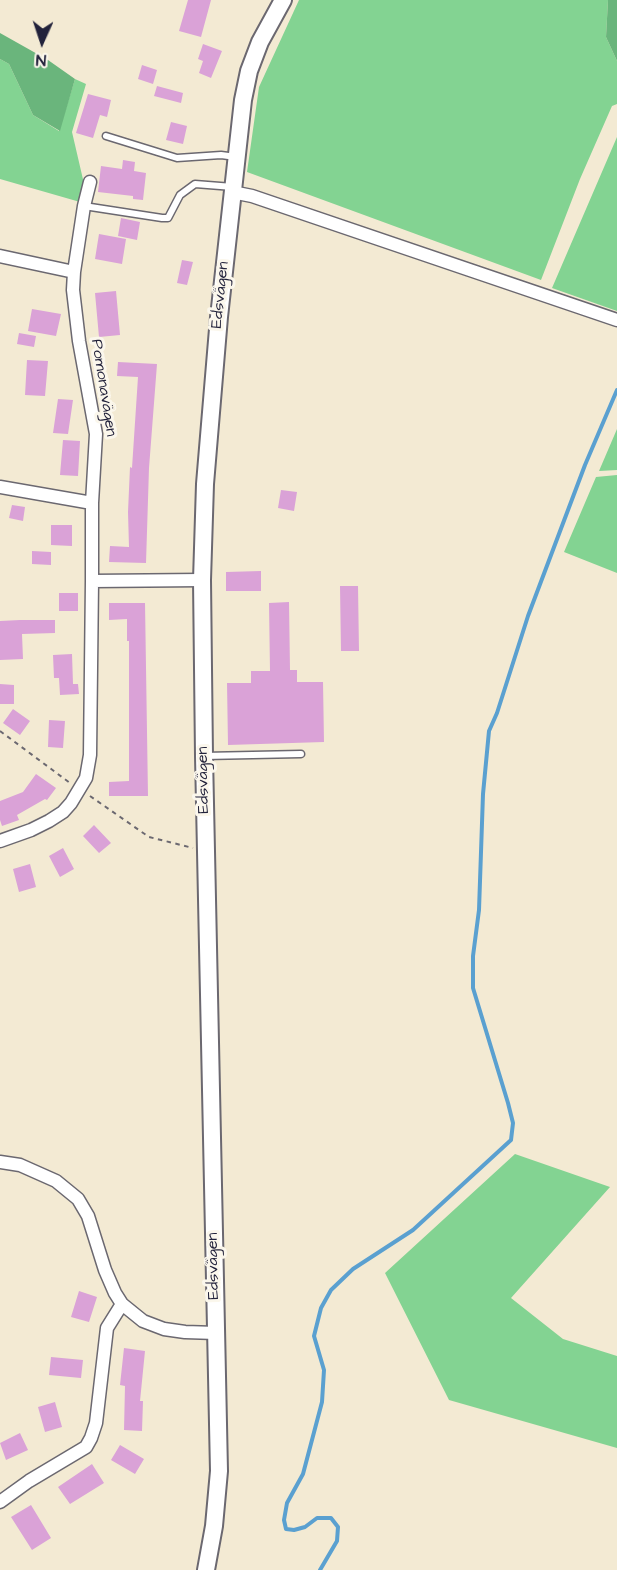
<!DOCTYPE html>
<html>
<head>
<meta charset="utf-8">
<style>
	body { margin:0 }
	#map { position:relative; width:617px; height:1570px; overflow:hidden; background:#f3ead3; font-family:"Architects Daughter",sans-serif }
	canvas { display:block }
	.north { position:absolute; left:12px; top:12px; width:60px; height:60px; -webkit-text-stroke:4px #fbf7ec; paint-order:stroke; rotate:183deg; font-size:16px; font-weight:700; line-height:24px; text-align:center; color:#22223b }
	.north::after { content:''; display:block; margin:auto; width:21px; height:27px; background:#22223b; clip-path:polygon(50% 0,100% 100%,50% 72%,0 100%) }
</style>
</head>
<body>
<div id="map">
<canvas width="617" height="1570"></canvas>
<div class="north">N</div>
</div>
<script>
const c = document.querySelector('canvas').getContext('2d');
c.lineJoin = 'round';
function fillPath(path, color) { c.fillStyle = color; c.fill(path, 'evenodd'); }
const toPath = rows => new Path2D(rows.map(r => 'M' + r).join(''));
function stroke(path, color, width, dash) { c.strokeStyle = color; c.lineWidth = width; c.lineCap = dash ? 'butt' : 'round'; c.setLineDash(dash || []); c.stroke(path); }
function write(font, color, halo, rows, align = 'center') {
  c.font = font + ' "Architects Daughter",sans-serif'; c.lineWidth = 6; c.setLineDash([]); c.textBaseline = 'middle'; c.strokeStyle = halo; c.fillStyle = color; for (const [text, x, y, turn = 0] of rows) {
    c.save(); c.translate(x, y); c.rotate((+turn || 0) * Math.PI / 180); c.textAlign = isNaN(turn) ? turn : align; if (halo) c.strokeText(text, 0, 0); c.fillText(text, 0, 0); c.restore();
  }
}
const green = toPath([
	[299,0,608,0,606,37,617,61,617,104,612,106,580,179,541,280,247,172,259,87],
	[0,59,9,64,33,115,59,131,75,79,86,84,72,132,85,188,80,202,0,179],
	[617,137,617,311,552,288],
	[617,429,617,470,599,471],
	[617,475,617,573,564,552,596,477],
	[515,1154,610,1187,511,1298,563,1339,617,1356,617,1448,449,1400,385,1273]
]);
const forest = toPath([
	[608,0,617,0,617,61,606,37],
	[0,33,48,60,75,79,60,131,33,115,9,64,0,59]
]);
const stream = toPath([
	[320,1570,337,1541,338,1527,331,1518,317,1518,305,1527,294,1530,286,1529,284,1520,287,1503,303,1474,322,1402,324,1370,314,1336,321,1308,331,1290,353,1269,413,1230,511,1140,513,1123,508,1103,473,988,473,956,479,910,483,794,489,731,497,713,528,616,585,465,617,390]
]);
const building = toPath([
	[188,0,211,0,201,37,179,31],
	[203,44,222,51,211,78,199,73,203,61,198,59],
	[142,65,157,70,153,84,138,79],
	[157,86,183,93,181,103,154,96],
	[88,94,111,100,107,117,100,115,93,138,76,133],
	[171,122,187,126,183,144,166,140],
	[123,160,135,162,134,171,146,173,143,200,133,199,133,196,98,192,101,166,122,169],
	[121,218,140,222,137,240,118,236],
	[99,234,126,239,122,264,95,259],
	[182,260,193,262,187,285,177,283],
	[116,291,120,335,99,337,95,293],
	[32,309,61,314,56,336,28,331],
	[19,333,36,336,34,347,17,344],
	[27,360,48,361,45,396,25,395],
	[118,362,157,364,149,468,146,563,109,562,110,546,129,547,128,512,130,467,132,468,138,377,117,376],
	[58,399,73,400,68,434,53,433],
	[63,440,80,441,78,476,60,475],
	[281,490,297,492,294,511,278,508],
	[12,505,25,507,23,521,9,518],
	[51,525,72,525,72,546,51,545],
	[32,551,51,552,51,565,32,564],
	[261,571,261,591,226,591,226,572],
	[340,586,358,586,359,651,341,651],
	[59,593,78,593,78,611,59,611],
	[289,602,290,670,297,670,297,682,323,682,324,742,228,745,227,683,251,683,251,671,270,671,269,603],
	[109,603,145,603,148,796,109,796,109,782,129,781,129,641,127,641,127,619,109,620],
	[20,620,55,620,55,633,22,634,23,659,0,660,0,621],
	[72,654,73,684,78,684,79,694,60,695,59,678,54,678,53,655],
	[0,684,14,685,14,704,0,704],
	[13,709,30,721,20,735,3,723],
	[49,720,65,721,63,748,48,747],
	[36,774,56,788,47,800,45,799,17,815,19,820,2,826,0,820,0,801,23,792],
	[94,825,111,843,99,853,83,836],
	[63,848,74,869,60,877,49,856],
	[30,864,36,887,19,892,13,869],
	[79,1291,97,1297,89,1322,71,1317],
	[124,1348,145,1351,140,1401,143,1401,142,1431,124,1430,125,1386,120,1385],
	[51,1357,83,1360,81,1378,49,1375],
	[55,1402,62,1427,45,1432,38,1407],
	[20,1433,28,1450,6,1460,0,1443],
	[120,1445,144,1459,135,1474,111,1460],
	[92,1464,104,1483,70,1504,58,1487],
	[31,1505,51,1538,32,1550,11,1517]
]);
const path = toPath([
	[0,731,70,783],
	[90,796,149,837,193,848]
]);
const lane = toPath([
	[106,136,177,158,221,155,236,157],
	[84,206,162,218,168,218,180,195,195,184,233,187],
	[204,756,301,754]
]);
const street = toPath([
	[232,192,252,196,617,320],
	[0,256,74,272,73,290,79,341,96,434,92,503,92,581],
	[74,272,84,206,90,182],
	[0,487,92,503],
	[0,841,31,830,49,821,63,812,71,803,86,778,90,755,92,581,202,580],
	[0,1162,20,1165,56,1181,78,1199,88,1216,105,1270,115,1293,122,1304,143,1321,164,1329,185,1332,216,1333],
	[0,1502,29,1481,86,1447,91,1438,96,1423,107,1328,122,1304]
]);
const secondary = toPath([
	[206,1570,214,1526,219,1471,204,756,202,580,205,484,219,317,243,100,249,71,260,42,283,0]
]);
const streetNames = [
	["Edsvägen",221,295,-84],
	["Pomonavägen",103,388,81],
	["Edsvägen",204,780,-91],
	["Edsvägen",214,1266,-91]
];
fillPath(green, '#83d392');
fillPath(forest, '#6ab57c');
stroke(stream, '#5aa0d0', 4);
fillPath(building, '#daa2d7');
stroke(lane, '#6b6870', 9);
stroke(street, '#6b6870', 15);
stroke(secondary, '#6b6870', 20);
stroke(path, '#6b6870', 2, [4.5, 4.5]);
stroke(lane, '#fff', 6);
stroke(street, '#fff', 12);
stroke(secondary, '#fff', 16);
write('16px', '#22223b', '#fbf7ec', streetNames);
</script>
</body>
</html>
